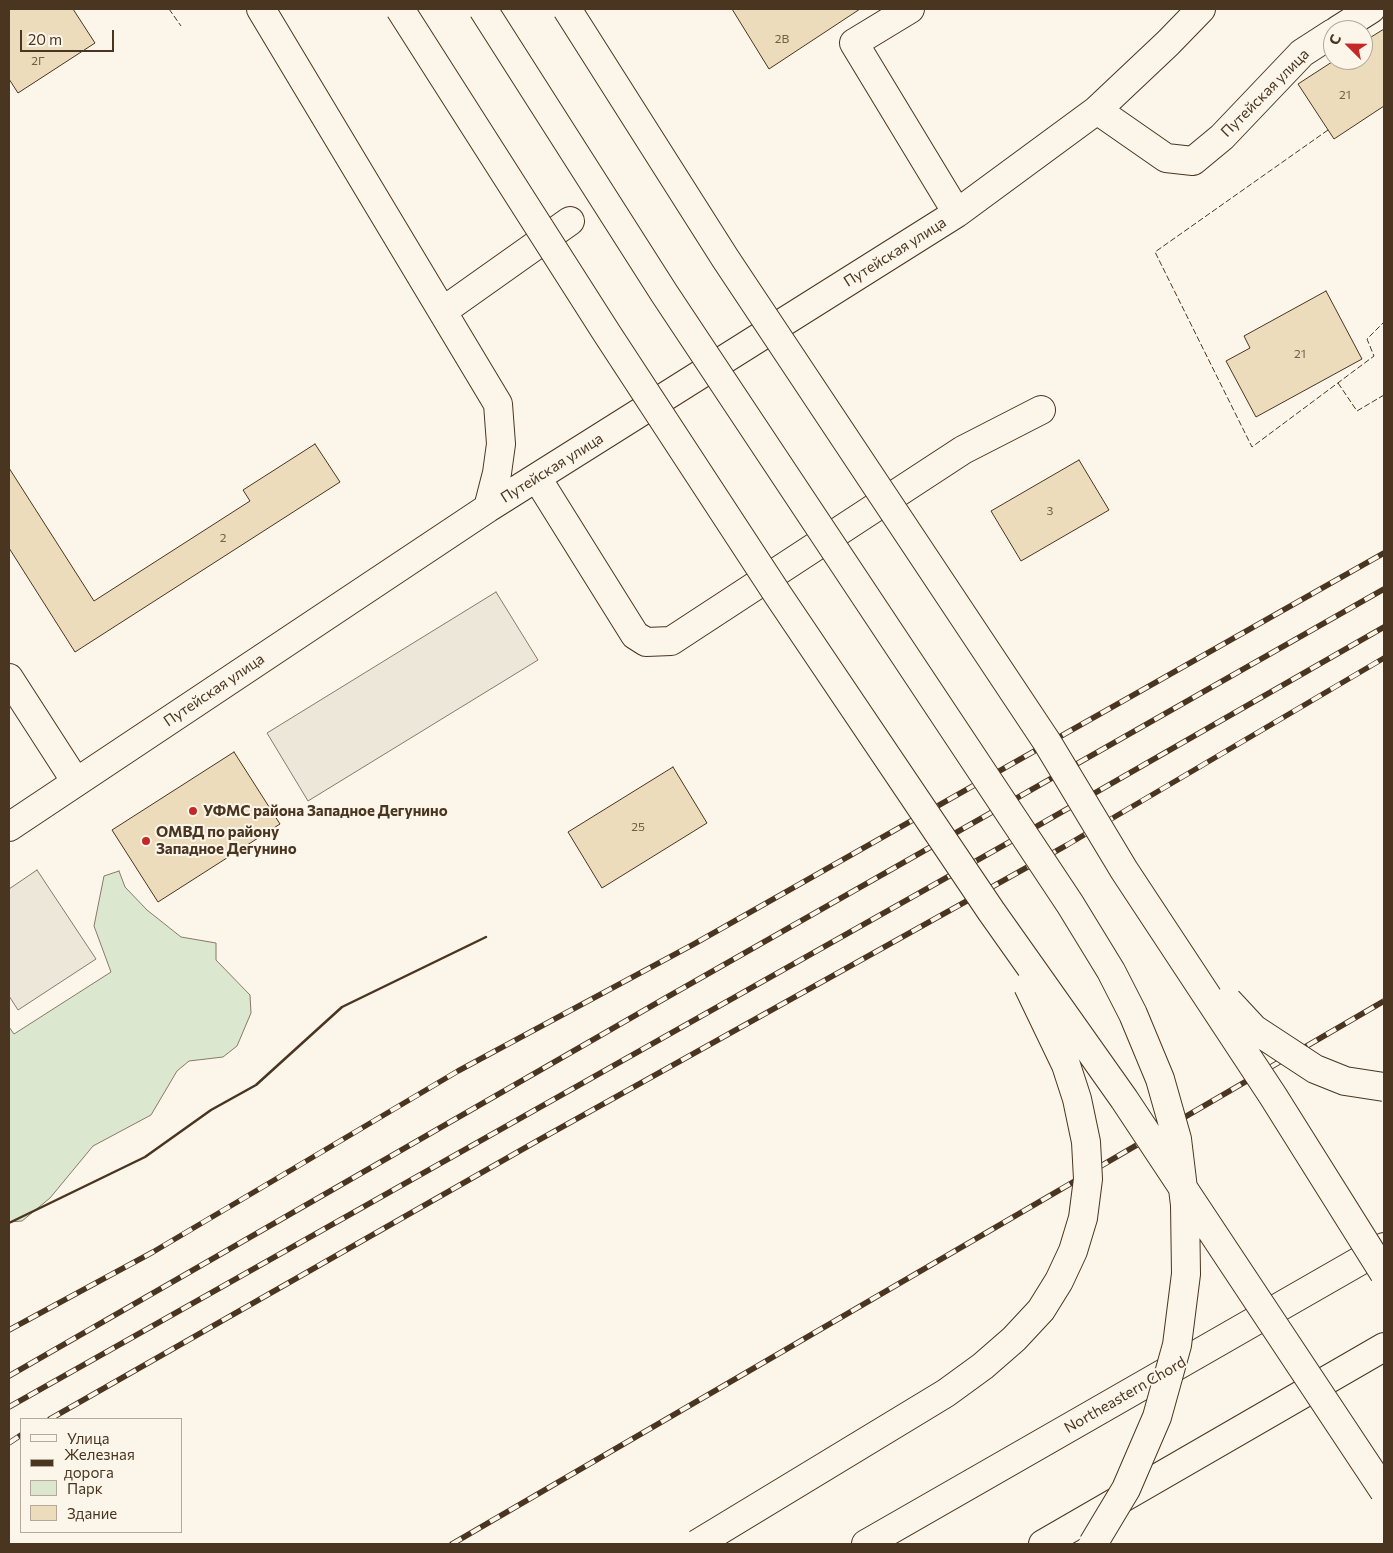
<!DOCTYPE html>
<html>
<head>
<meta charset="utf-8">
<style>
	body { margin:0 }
	#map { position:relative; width:1393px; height:1553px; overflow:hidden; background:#fbf6e9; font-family:Commissioner,sans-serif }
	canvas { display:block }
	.frame { position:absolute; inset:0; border:10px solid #4a3520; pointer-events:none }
	.legend { position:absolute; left:20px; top:1418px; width:162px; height:115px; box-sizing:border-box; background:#fbf6e9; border:1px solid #b4a999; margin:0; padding:6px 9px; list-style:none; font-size:15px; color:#4a3520 }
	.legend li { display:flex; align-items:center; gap:10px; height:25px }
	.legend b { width:25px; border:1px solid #b4a999 }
	.north { position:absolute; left:1323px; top:20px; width:50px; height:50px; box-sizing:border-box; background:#fbf6e9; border:1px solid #b4a999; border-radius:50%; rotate:293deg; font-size:14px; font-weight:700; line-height:20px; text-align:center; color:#4a3520 }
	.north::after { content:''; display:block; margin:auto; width:18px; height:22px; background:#c62828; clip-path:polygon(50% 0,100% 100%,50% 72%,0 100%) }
	.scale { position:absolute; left:20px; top:30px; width:94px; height:22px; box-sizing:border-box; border:2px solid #4a3520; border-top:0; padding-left:6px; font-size:15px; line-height:18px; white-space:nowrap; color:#4a3520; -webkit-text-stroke:4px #fbf6e9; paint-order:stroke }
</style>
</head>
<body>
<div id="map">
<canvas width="1393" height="1553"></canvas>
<div class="frame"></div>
<ul class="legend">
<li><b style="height:6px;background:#fbf6e9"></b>Улица</li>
<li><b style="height:6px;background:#4a3520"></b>Железная дорога</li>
<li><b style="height:14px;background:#dce7d0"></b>Парк</li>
<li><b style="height:14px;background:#ecdcbc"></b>Здание</li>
</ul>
<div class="north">С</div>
<div class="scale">20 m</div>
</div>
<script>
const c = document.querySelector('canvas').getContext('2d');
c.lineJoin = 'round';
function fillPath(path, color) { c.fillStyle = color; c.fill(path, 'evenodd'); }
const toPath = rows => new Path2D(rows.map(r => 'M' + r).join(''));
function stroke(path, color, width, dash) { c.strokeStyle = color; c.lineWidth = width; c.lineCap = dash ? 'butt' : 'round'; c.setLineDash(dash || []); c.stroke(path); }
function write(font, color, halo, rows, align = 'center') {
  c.font = font + ' Commissioner,sans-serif'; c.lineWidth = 4; c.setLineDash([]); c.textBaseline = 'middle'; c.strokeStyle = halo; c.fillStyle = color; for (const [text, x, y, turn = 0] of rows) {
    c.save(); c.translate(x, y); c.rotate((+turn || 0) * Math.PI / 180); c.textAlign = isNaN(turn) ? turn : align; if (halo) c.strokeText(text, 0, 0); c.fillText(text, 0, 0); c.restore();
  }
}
const green = toPath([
	[119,871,125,887,147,910,181,937,216,943,216,960,250,995,251,1013,237,1046,223,1057,189,1061,177,1071,151,1115,93,1146,50,1198,22,1221,9,1222,9,1027,14,1034,111,972,94,926,104,876,119,871]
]);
const parking = toPath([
	[496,592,538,660,308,801,267,733,496,592],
	[37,870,96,959,18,1010,9,996,9,889,37,870]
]);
const building = toPath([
	[9,9,73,9,95,43,18,93,9,79,9,9],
	[732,9,860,9,769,69,732,9],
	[1384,29,1384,106,1334,139,1298,84,1335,60,1363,60,1363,42,1384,29],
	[1326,291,1362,359,1256,417,1226,361,1250,348,1244,336,1326,291],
	[315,444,340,482,75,652,9,548,9,468,94,601,250,501,243,490,315,444],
	[1079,460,1109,510,1021,561,991,511,1079,460],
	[234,752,280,824,158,902,112,830,234,752],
	[673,767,707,823,602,888,568,832,673,767]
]);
const minor = toPath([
	[261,9,498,404,501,444,497,473,488,508],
	[910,9,854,43,957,213],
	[1338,30,1371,9],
	[1097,110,1166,158,1193,161,1222,137,1302,53,1333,33],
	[443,311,570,221],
	[537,478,635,635,646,642,671,641,963,450,1041,410],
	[9,678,76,782],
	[9,827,488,508,957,213,1097,110,1168,43,1201,9]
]);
const major = toPath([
	[866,1544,1384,1247],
	[1043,1544,1384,1347]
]);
const rail = toPath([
	[9,1330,153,1252,458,1071,694,944,1384,553],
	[9,1376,662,1000,1384,589],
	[9,1407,1006,844,1384,627],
	[50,1419,537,1141,1067,845,1384,658],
	[9,1443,21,1435],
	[452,1544,1384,1001]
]);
const majorBridge = toPath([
	[400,9,606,332,778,595,991,911,1124,1099,1384,1491],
	[483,9,664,293,1070,904,1111,971,1133,1014,1160,1079,1177,1139,1185,1205,1186,1274,1177,1345,1157,1417,1126,1489,1093,1544],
	[567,9,725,258,1047,742,1124,870,1273,1096,1384,1273],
	[1228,1001,1254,1029,1315,1069,1345,1081,1384,1087],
	[697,1544,946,1393,983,1366,1014,1339,1041,1310,1059,1281,1073,1251,1083,1218,1088,1179,1086,1142,1077,1099,1066,1065,1028,986]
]);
const fence = toPath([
	[169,9,181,26],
	[1328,130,1155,252,1252,447,1374,356,1367,339,1384,322],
	[1338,383,1357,411,1384,395]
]);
const wall = toPath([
	[9,1223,145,1157,211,1110,256,1085,342,1007,486,937]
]);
const markers = [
	[193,811,5,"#c62828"],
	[146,841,5,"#c62828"]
];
const numberNames = [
	["2В",782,39],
	["2Г",38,61],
	["21",1345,95],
	["21",1300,354],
	["3",1050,511],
	["2",223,538],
	["25",638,827]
];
const streetNames = [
	["Путейская улица",1265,93,-45],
	["Путейская улица",895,252,-32],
	["Путейская улица",552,468,-32],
	["Путейская улица",214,690,-34],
	["Northeastern Chord",1125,1395,-30]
];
const poiNames = [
	["УФМС района Западное Дегунино",203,811],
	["ОМВД по району",156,832],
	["Западное Дегунино",156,849]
];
fillPath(green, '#dce7d0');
stroke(green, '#887966', 1);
fillPath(parking, '#ede7d9');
stroke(parking, '#887966', 1);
fillPath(building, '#ecdcbc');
stroke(building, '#4a3520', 1);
stroke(minor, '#4a3520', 30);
stroke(major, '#4a3520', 30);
stroke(minor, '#fbf6e9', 28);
stroke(major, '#fbf6e9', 28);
stroke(rail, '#4a3520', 5.5);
stroke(rail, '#fbf6e9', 4, [11]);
stroke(majorBridge, '#4a3520', 30, []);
stroke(majorBridge, '#fbf6e9', 28);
stroke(fence, '#4a3520', 1, [6, 2.5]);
stroke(wall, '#4a3520', 2.5);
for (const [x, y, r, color] of markers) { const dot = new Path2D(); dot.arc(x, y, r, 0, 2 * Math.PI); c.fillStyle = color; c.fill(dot); stroke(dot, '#fbf6e9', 2); }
write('12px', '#725f47', null, numberNames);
write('15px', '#4a3520', '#fbf6e9', streetNames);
write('bold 15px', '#4a3520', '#fbf6e9', poiNames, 'left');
</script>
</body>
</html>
